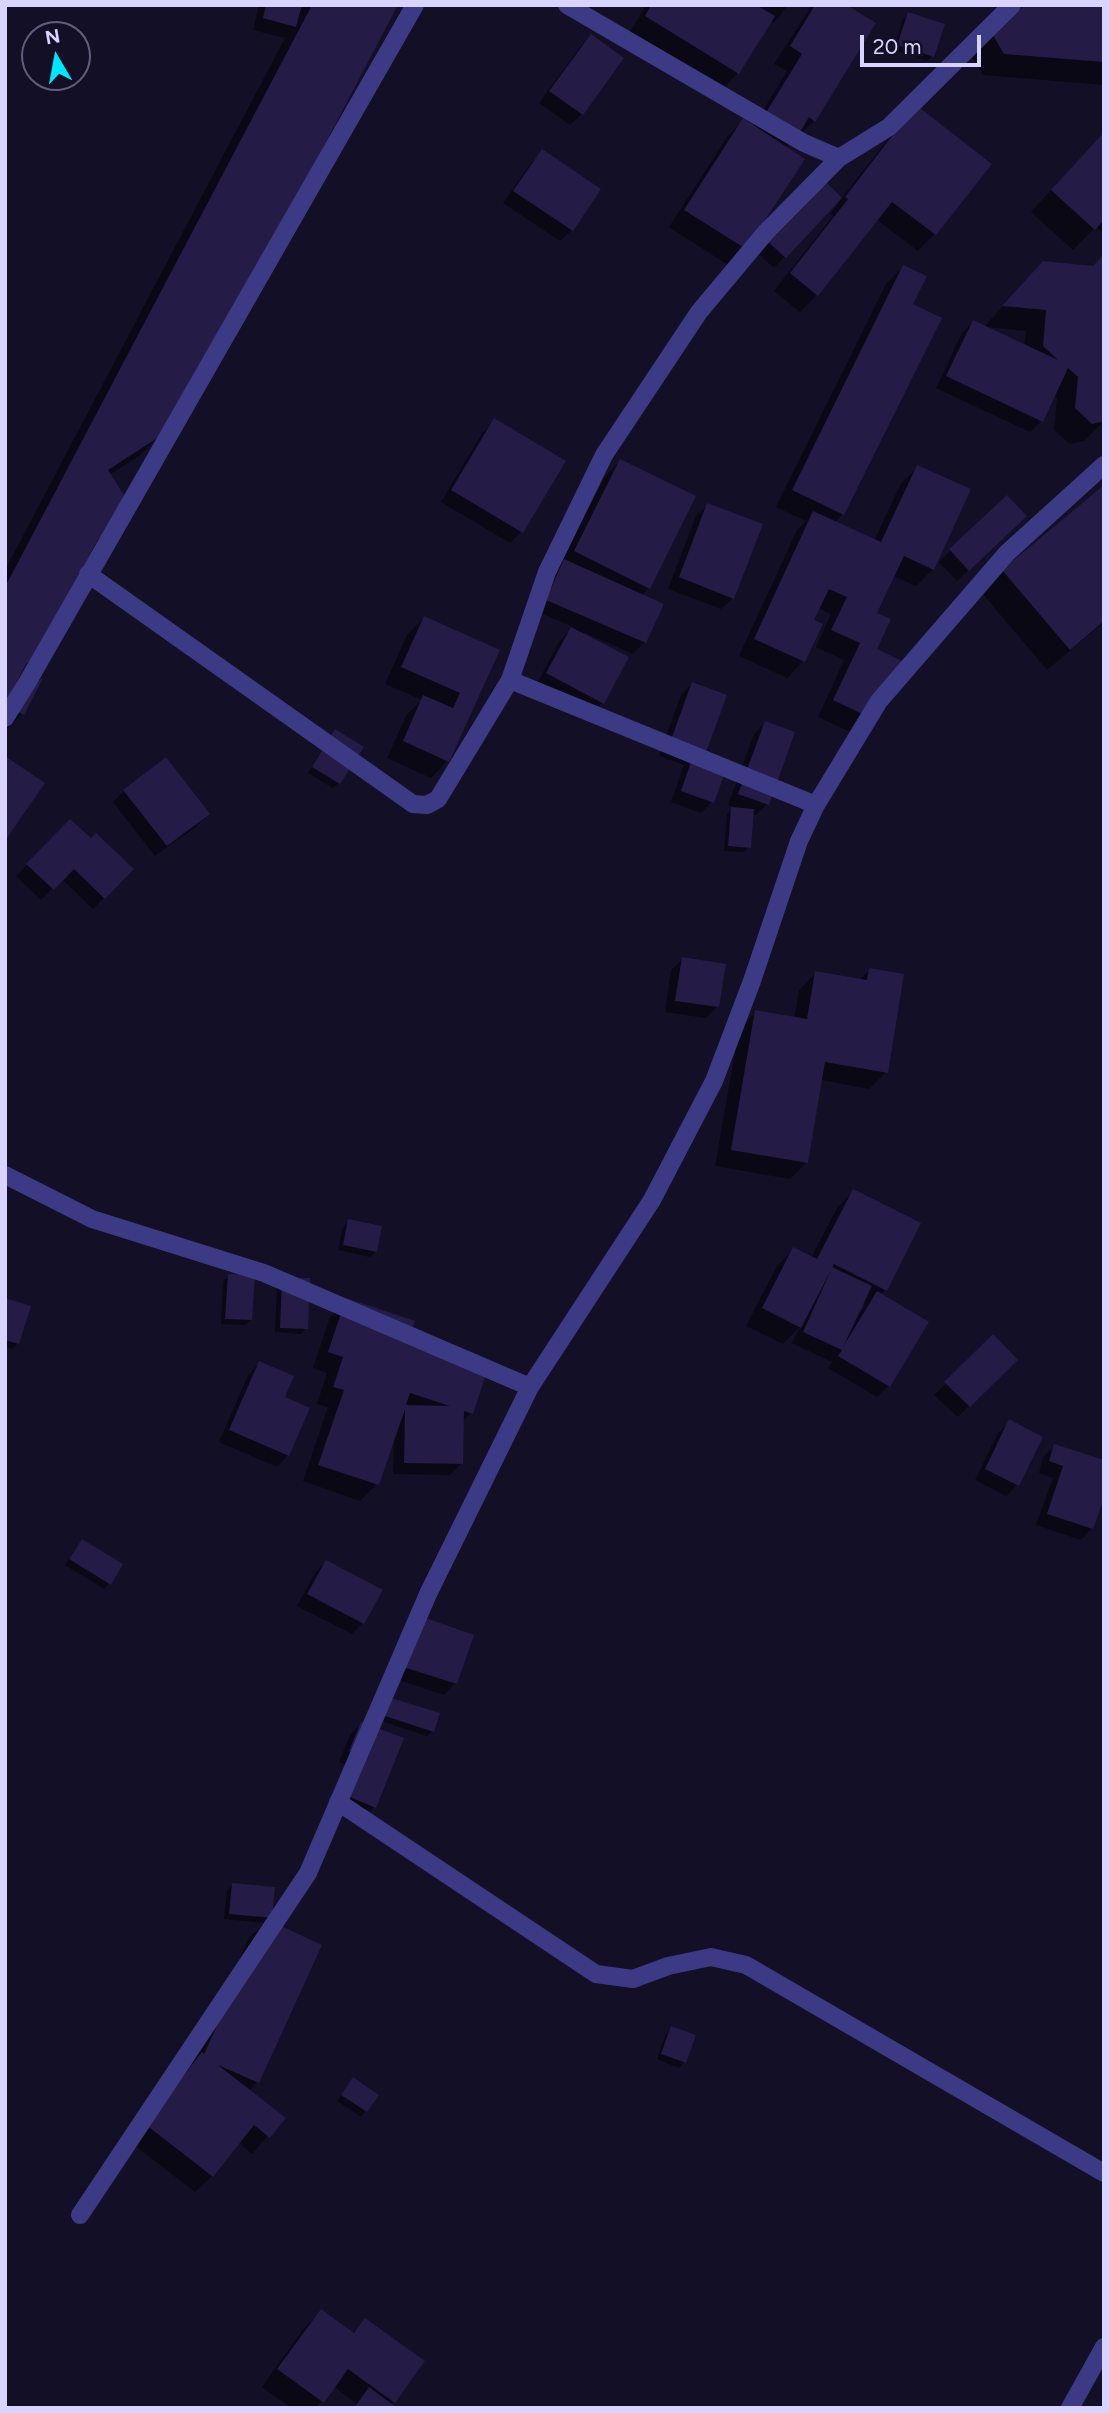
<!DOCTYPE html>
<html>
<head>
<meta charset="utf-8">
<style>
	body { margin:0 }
	#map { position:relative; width:1109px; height:2413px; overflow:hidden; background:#130f26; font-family:Figtree,sans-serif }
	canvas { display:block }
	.frame { position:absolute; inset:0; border:7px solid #d9d4ff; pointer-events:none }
	.north { position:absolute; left:21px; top:21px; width:70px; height:70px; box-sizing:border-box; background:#130f26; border:2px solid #625e7d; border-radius:50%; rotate:350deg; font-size:19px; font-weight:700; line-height:28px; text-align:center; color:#d9d4ff }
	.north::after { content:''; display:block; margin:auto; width:24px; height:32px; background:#00e5ff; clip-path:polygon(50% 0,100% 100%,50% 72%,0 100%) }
	.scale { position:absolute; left:860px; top:35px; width:121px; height:32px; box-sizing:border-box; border:4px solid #d9d4ff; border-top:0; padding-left:9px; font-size:21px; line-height:24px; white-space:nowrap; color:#d9d4ff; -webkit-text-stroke:5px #130f26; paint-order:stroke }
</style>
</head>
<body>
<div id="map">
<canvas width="1109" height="2413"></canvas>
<div class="frame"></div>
<div class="north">N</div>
<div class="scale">20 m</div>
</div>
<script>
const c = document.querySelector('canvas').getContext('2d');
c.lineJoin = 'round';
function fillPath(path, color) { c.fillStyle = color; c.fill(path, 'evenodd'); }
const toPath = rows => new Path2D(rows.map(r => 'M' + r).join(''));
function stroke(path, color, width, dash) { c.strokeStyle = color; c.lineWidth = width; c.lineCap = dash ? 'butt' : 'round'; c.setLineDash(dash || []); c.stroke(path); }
const shadow = toPath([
	[259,5,301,5,301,9,303,5,396,5,212,356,161,434,139,456,109,475,93,543,33,658,21,670,5,700,5,570,285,38,253,30],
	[646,5,788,5,774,23,770,20,738,73,721,90,629,34],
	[812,5,844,5,814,121,785,148,744,248,728,265,669,227,727,137,743,120,753,127,787,71,774,64],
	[1030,5,1104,5,1104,85,983,75,968,50],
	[909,14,932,56,927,61,893,50,903,19],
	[591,36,622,58,582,114,570,125,539,103,580,47],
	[900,124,989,164,934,234,918,251,876,219,817,295,800,312,774,291,833,216,830,214,838,203,836,201,774,268,756,252,823,182,841,199],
	[1104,132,1104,234,1095,227,1073,250,1031,212],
	[542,151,572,230,560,241,503,203,531,163],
	[903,267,911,305,843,514,834,523,874,541,901,483,918,467,933,569,916,586,893,576,875,613,875,650,859,736,818,717,844,660,816,647,831,614,818,608,812,621,803,661,787,678,739,656,797,530,806,521,776,507,886,284],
	[1092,268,1104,421,1084,441,1070,444,1054,430,1057,398,1053,395,1041,421,1030,432,936,388,962,333,973,322,984,327,1022,285],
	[986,327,1026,331,1024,346],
	[495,421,521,532,510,543,441,502,483,432],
	[620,461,649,588,641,596,645,642,633,654,585,633,584,635,602,703,591,714,536,685,560,640,573,627,536,611,604,478],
	[1104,487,1104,622,1047,670,982,593,1003,572],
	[1007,497,1013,528,957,581,939,562],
	[708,505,733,598,721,609,668,589,696,516],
	[424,618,497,651,447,761,431,778,387,758,407,714,422,700,385,684,407,635],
	[38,684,22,714,5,731,5,706],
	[692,684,712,802,701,813,671,802,684,765,659,756,681,695],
	[765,723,767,804,756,815,752,814,749,847,744,852,724,851,727,814,734,807,728,805,754,734],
	[330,737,339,783,333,788,308,773],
	[124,791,208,814,197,826,155,856,113,802],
	[70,821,90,840,132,869,93,909,62,879,41,900,16,876],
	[683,959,717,1007,706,1018,665,1012,671,970],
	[870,970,886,1072,869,1089,821,1080,807,1162,790,1179,715,1166,739,1029,756,1012,794,1019,799,990,816,973,859,980],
	[853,1191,919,1224,885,1290,880,1295,889,1386,877,1397,828,1368,832,1362,792,1343,800,1327,783,1344,746,1326,777,1266,794,1249,811,1258,837,1208],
	[862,1304,865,1305,858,1316,856,1315],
	[349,1221,376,1251,370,1257,338,1250,343,1227],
	[229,1276,251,1320,245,1325,221,1324,223,1281],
	[282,1280,306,1328,301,1334,275,1332,277,1285],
	[5,1300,18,1343,13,1349,5,1347],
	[347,1300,471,1413,462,1422,461,1464,450,1475,393,1474,394,1437,377,1484,360,1501,303,1481,328,1407,317,1404,327,1373,313,1368,330,1317],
	[993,1337,1016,1360,958,1417,934,1395],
	[259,1363,288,1455,277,1467,219,1442,248,1375],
	[1010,1422,1018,1484,1006,1496,975,1480,998,1433],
	[1055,1446,1092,1528,1081,1540,1036,1525,1053,1478,1039,1473,1043,1457],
	[77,1546,109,1584,104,1589,65,1565],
	[326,1562,363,1623,352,1634,297,1606,315,1573],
	[409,1630,455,1683,444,1695,393,1678],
	[383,1704,433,1731,427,1736,378,1720],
	[361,1724,374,1807,363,1818,340,1809,356,1769,339,1762,350,1735],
	[232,1885,271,1918,267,1922,319,1946,257,2082,249,2091,283,2118,252,2154,238,2142,212,2176,195,2192,129,2141,192,2064,249,1938,265,1923,224,1919,227,1890],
	[672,2028,684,2062,679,2068,657,2059,666,2034],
	[353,2079,366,2111,361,2117,337,2101],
	[321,2312,352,2334,365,2321,394,2401,390,2405,393,2408,354,2408,357,2404,333,2386,316,2408,291,2408,262,2387,304,2328]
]);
const building = toPath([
	[266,5,302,5,296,27,263,18],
	[312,5,398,5,213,357,198,366,162,435,108,470,125,497,106,533,98,539,34,659,26,664,6,703,43,678,24,715,5,705,5,587],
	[651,5,756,5,775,16,739,74,645,16],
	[815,5,847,5,876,23,815,122,809,117,796,139,762,119,802,54,790,46],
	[1027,5,1104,5,1104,62,1004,54,988,27],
	[908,12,945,24,934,57,897,45],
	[591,34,624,58,583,115,549,91],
	[916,105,992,164,936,235,892,202,818,296,790,273,848,199,845,197],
	[743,118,805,159,746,249,684,210],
	[1104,132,1104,220,1095,230,1051,190],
	[542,149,601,189,573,231,513,191],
	[823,179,842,198,786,258,766,240],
	[1104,254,1104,421,1092,424,1075,408,1078,377,1068,368,1043,422,946,376,973,320,1058,360,1043,346,1046,310,1002,306,1043,261,1093,266],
	[903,265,927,276,913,304,942,318,844,515,792,490],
	[494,418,566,461,523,533,451,490],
	[620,459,696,496,650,589,574,551],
	[917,465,971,489,934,570,904,556,877,613,891,619,877,649,904,662,877,721,833,700,860,643,831,630,847,597,829,589,814,620,823,624,805,662,754,639,813,511,881,542],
	[1104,485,1104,621,1070,650,1002,570],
	[1007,495,1027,516,969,571,949,549],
	[707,503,763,524,734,599,679,577],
	[564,559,664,604,646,643,546,600],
	[424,616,500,650,449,762,403,741,423,695,453,708,460,693,401,667],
	[571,627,629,657,604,704,546,673],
	[692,682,727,695,701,766,724,775,714,803,681,791,694,753,669,745],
	[765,721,795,732,769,805,738,794],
	[335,729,364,747,340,784,312,767],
	[5,756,45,783,5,841],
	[166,757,210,814,167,846,123,790],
	[731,807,754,809,751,848,728,846],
	[70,819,91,838,96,833,134,869,105,899,74,869,54,890,26,864],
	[682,957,726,964,719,1007,675,1001],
	[869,968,904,974,888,1073,825,1062,808,1163,731,1150,755,1010,807,1019,815,971,867,980],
	[853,1189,921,1223,887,1291,834,1264,832,1267,872,1286,843,1347,877,1291,929,1322,890,1387,838,1356,842,1350,803,1332,831,1270,801,1328,762,1308,793,1247,817,1259],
	[348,1219,382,1226,377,1252,343,1245],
	[228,1274,255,1275,252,1320,225,1319],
	[282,1278,310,1278,308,1329,280,1328],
	[5,1298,31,1306,19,1344,5,1340],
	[346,1298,415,1321,408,1341,488,1368,473,1414,464,1411,463,1464,404,1463,405,1409,379,1485,318,1465,344,1390,333,1387,343,1357,328,1352],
	[410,1393,450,1406,406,1405],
	[993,1334,1018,1360,970,1407,944,1382],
	[259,1361,294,1376,285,1397,310,1408,289,1456,229,1430],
	[1009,1419,1043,1437,1019,1486,985,1469],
	[1054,1444,1104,1460,1104,1498,1093,1529,1047,1514,1063,1466,1049,1461],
	[82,1539,123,1564,111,1585,69,1559],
	[326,1560,383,1590,364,1624,307,1594],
	[420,1616,474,1635,457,1684,403,1667],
	[388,1697,440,1713,434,1732,382,1715],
	[361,1722,404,1738,376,1808,350,1797,367,1757,349,1751],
	[232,1883,275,1887,272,1918,229,1914],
	[266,1919,322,1945,259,2083,218,2065,286,2118,270,2138,254,2125,213,2177,145,2124,202,2052,204,2054],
	[671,2026,696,2035,686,2063,661,2054],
	[353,2077,379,2095,367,2112,341,2095],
	[321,2309,354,2333,365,2318,425,2361,395,2403,348,2369,324,2403,277,2369],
	[369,2387,397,2408,354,2408]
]);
const minor = toPath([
	[567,5,804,143,839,158,889,127,1012,5],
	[88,574,413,804,427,805,438,799,510,680,547,572,604,455,699,312,766,232,839,158],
	[510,680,816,805],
	[5,718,27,683,415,5],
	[5,1175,92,1219,264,1273,530,1387],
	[338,1802,596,1974,633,1979,668,1966,711,1957,746,1965,1104,2173],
	[80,2215,308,1873,428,1594,530,1387,652,1200,714,1081,752,981,799,841,816,805,879,701,1007,553,1104,465],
	[1070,2408,1104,2347]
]);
fillPath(shadow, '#0007');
fillPath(building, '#241b47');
stroke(minor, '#3d3a85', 18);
</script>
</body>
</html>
